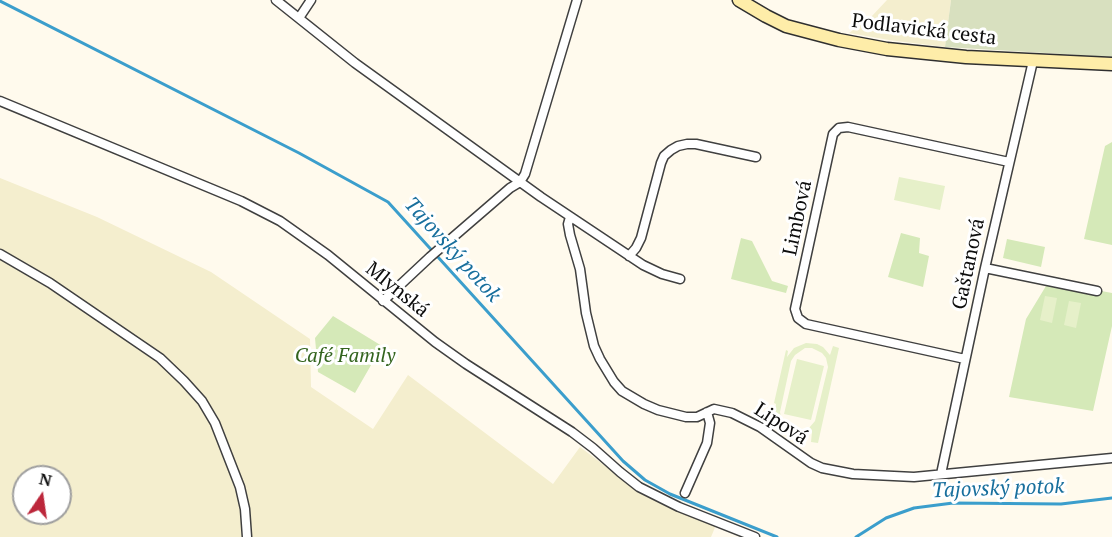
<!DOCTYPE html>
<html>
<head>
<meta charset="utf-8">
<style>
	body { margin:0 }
	#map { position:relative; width:1112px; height:537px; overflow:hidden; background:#fffaed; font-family:"PT Serif",serif }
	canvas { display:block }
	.north { position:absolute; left:12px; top:465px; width:60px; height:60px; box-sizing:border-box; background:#fff; border:2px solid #9e9e9e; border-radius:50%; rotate:13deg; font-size:16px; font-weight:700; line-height:24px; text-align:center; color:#0d0d0d }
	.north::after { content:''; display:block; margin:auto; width:21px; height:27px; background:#bc273b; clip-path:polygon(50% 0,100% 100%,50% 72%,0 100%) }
</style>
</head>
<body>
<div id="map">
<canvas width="1112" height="537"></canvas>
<div class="north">N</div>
</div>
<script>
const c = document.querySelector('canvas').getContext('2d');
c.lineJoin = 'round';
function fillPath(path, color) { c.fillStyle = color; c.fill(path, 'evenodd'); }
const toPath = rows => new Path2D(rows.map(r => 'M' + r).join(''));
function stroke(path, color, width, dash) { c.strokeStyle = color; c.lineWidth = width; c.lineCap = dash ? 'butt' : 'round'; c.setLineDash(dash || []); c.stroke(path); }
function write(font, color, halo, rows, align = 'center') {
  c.font = font + ' "PT Serif",serif'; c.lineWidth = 6; c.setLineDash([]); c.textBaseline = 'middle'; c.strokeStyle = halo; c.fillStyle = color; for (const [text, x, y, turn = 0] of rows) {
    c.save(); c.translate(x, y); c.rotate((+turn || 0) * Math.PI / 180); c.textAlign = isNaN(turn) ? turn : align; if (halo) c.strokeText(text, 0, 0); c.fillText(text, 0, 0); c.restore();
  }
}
const farmland = toPath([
	[887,0,951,0,945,47,889,40,849,33,871,17],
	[0,178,97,217,211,272,310,339,311,387,373,429,408,375,553,484,580,447,633,487,716,525,711,537,0,537],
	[24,477,60,477,60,513,24,513]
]);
const green = toPath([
	[1112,142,1112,245,1084,239,1105,146],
	[901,233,920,238,919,253,929,256,923,287,888,277],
	[741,238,752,241,772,281,788,286,786,293,731,279],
	[1007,239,1045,247,1041,267,1003,258],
	[1049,281,1112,293,1112,326,1093,411,1009,397,1026,319],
	[333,316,382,346,355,393,318,372,315,338]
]);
const cemetery = toPath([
	[951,0,1112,0,1112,57,945,47]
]);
const pitch = toPath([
	[899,177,945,186,940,210,894,200],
	[1045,296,1057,298,1052,323,1040,320],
	[1069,301,1081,303,1076,328,1064,325],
	[806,343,817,344,823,347,830,355,833,346,839,348,818,443,811,442,812,432,801,436,787,434,782,430,775,417,776,404,774,403,786,350,788,351,787,357,794,348],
	[805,348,812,348,822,353,826,358,828,367,815,421,809,428,804,430,795,431,785,425,782,421,780,412,791,361,795,355],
	[797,359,824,366,811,420,784,414]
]);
const stream = toPath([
	[0,1,299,153,388,202,623,461,645,480,670,494,777,537],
	[856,537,886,518,914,508,953,503,1061,504,1112,498]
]);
const minor = toPath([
	[276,0,355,63,541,197,643,265,662,274,680,279],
	[299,18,311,0],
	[0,101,241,201,280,221,328,255,435,342,466,364,572,432,593,448,620,472,639,487,679,507,755,537],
	[570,217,568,224,570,235,580,269,586,313,594,346,600,359,614,382,622,391,644,404,658,410,686,417,697,417,714,409,732,413,760,427,811,463,822,468,853,474,914,477,1112,458],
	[0,254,50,283,160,358,184,381,202,401,215,423,240,487,245,509,247,537],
	[629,256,636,248,641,238,661,163,664,156,671,150,678,146,687,144,696,144,756,157],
	[985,268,1097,291],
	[383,301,430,257,510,188,520,182,525,174,577,0],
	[965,359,806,324,798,318,795,309,833,134,839,128,848,127,1009,162],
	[941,474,985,268,1033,61],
	[685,493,707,443,710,423,707,412]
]);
const secondary = toPath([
	[739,0,766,16,786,26,839,40,887,49,966,57,1112,64]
]);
const streetNames = [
	["Podlavická cesta",924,30,7],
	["Limbová",798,218,-78],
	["Gaštanová",969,264,-78],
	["Mlynská",397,290,39],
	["Lipová",781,424,33]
];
const parkNames = [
	["Café Family",345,356]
];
const waterNames = [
	["Tajovský potok",452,250,48],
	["Tajovský potok",998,489,-2]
];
fillPath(farmland, '#f4eece');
fillPath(green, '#d5e9b8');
fillPath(cemetery, '#d8e0bf');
fillPath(pitch, '#e6f0c9');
stroke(stream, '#3b9ecc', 3);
stroke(minor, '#404040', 11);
stroke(secondary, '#2f2f2f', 15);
stroke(minor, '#fff', 8);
stroke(secondary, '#feeda9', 12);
write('20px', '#0d0d0d', '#fff', streetNames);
write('italic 20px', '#33641e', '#fff', parkNames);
write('italic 21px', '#186f9d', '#fff', waterNames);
</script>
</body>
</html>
